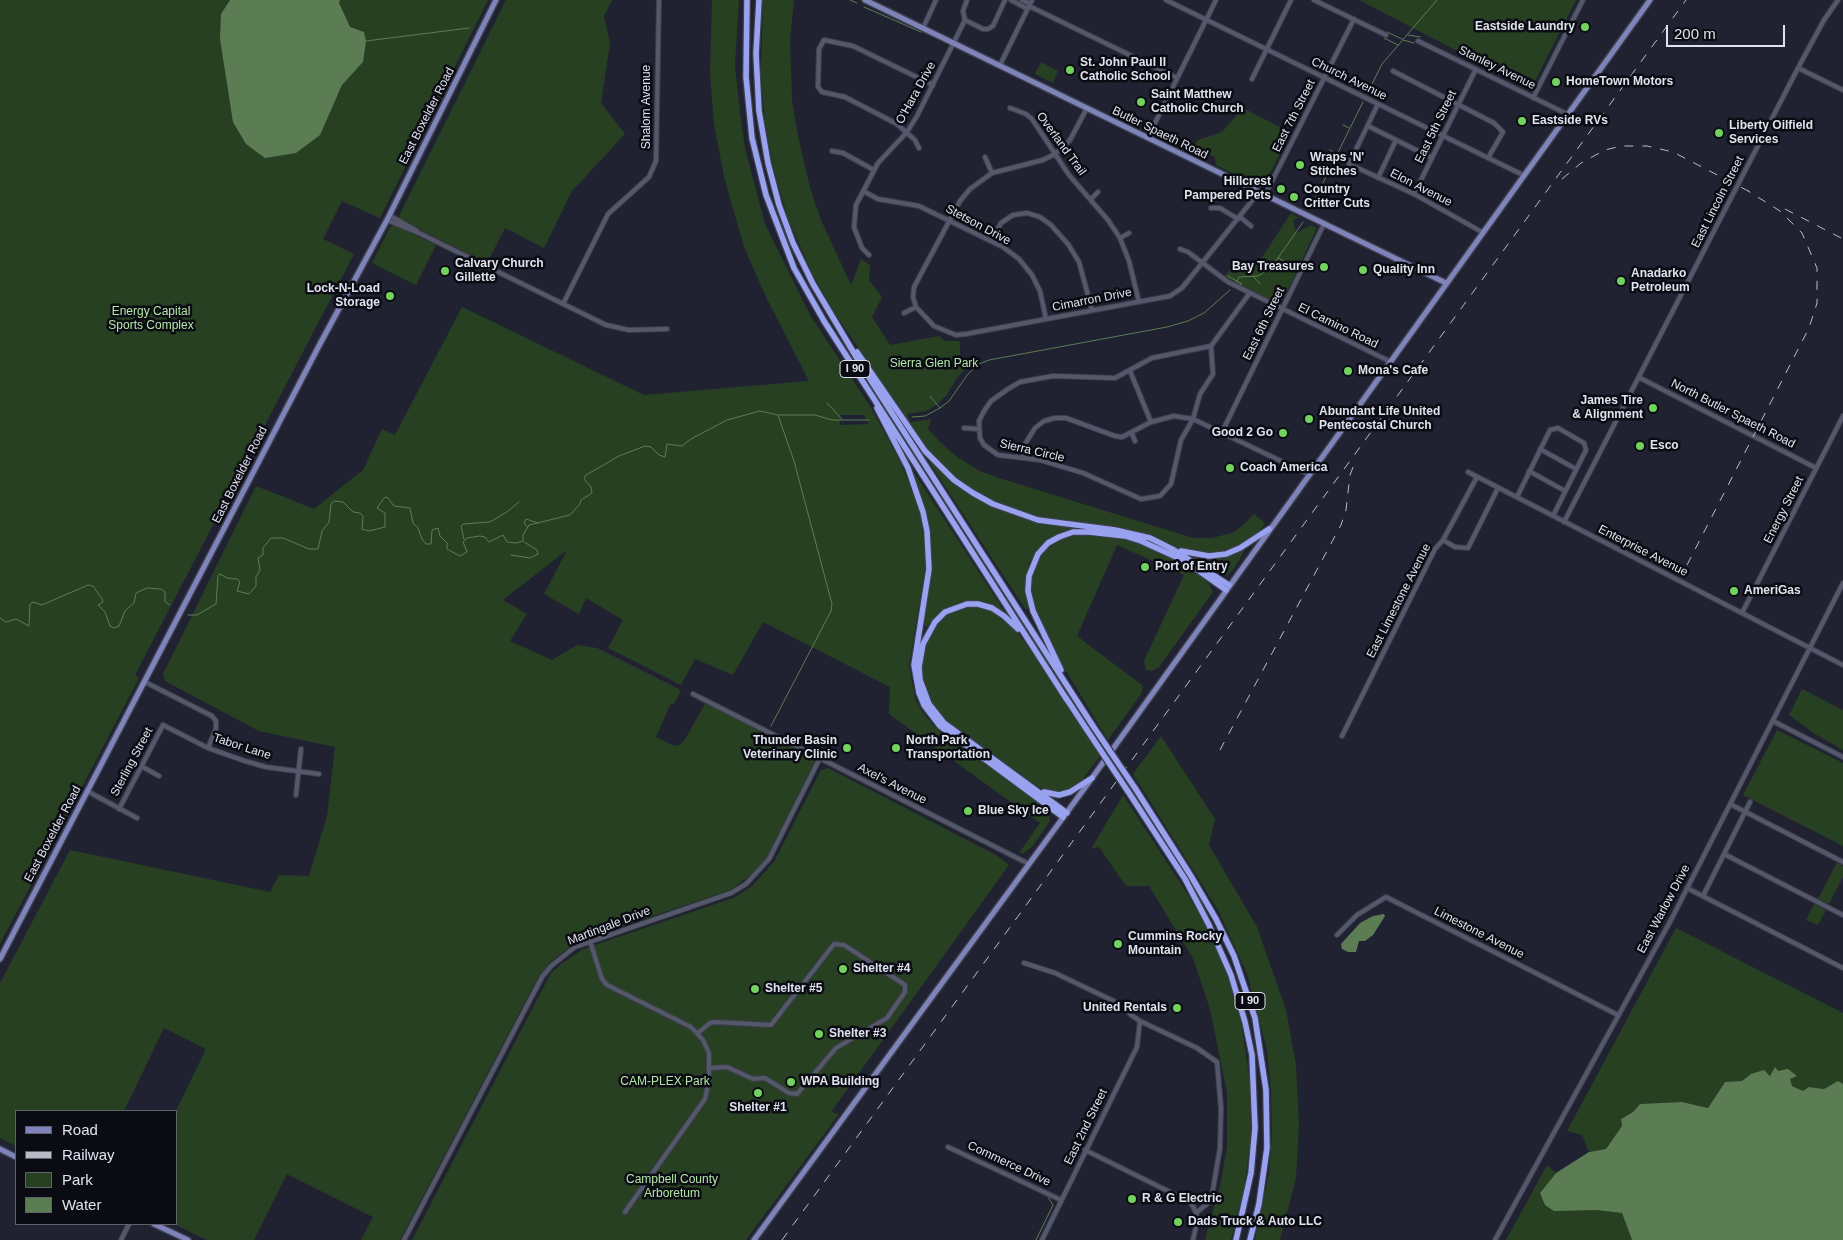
<!DOCTYPE html>
<html>
<head>
<meta charset="utf-8">
<style>
	body { margin:0 }
	#map { position:relative; width:1843px; height:1240px; overflow:hidden; background:#202232; font-family:Arial,sans-serif }
	canvas { display:block }
	.legend { position:absolute; left:15px; top:1110px; width:162px; height:115px; box-sizing:border-box; background:#0b0c13; border:1px solid #60626b; margin:0; padding:6px 9px; list-style:none; font-size:15px; color:#e0e2ee }
	.legend li { display:flex; align-items:center; gap:10px; height:25px }
	.legend b { width:25px; border:1px solid #60626b }
	.scale { position:absolute; left:1666px; top:25px; width:119px; height:22px; box-sizing:border-box; border:2px solid #e0e2ee; border-top:0; padding-left:6px; font-size:15px; line-height:18px; white-space:nowrap; color:#e0e2ee; -webkit-text-stroke:4px #0b0c13; paint-order:stroke }
</style>
</head>
<body>
<div id="map">
<canvas width="1843" height="1240"></canvas>
<ul class="legend">
<li><b style="height:6px;background:#7e84ba"></b>Road</li>
<li><b style="height:6px;background:#b9bbc7"></b>Railway</li>
<li><b style="height:14px;background:#274022"></b>Park</li>
<li><b style="height:14px;background:#5c7d54"></b>Water</li>
</ul>
<div class="scale">200 m</div>
</div>
<script>
const c = document.querySelector('canvas').getContext('2d');
c.lineJoin = 'round';
function fillPath(path, color) { c.fillStyle = color; c.fill(path, 'evenodd'); }
const toPath = rows => new Path2D(rows.map(r => 'M' + r).join(''));
function stroke(path, color, width, dash) { c.strokeStyle = color; c.lineWidth = width; c.lineCap = dash ? 'butt' : 'round'; c.setLineDash(dash || []); c.stroke(path); }
function write(font, color, halo, rows, align = 'center') {
  c.font = font + ' Arial,sans-serif'; c.lineWidth = 5; c.setLineDash([]); c.textBaseline = 'middle'; c.strokeStyle = halo; c.fillStyle = color; for (const [text, x, y, turn = 0] of rows) {
    c.save(); c.translate(x, y); c.rotate((+turn || 0) * Math.PI / 180); c.textAlign = isNaN(turn) ? turn : align; if (halo) c.strokeText(text, 0, 0); c.fillText(text, 0, 0); c.restore();
  }
}
const green = toPath([
	[0,0,230,0,227,3,338,96,342,85,363,62,339,3,340,0,488,0,380,218,342,201,323,239,354,254,135,675,139,678,0,944],
	[506,0,612,0,604,16,610,43,601,103,625,134,572,191,544,248,505,228,487,263,422,231,400,219,399,216],
	[712,0,739,0,735,65,740,113,745,148,765,224,810,315,870,406,901,463,920,512,925,549,925,569,909,666,915,698,923,713,936,728,1044,806,1049,814,1050,821,1032,847,1024,853,1019,853,1040,823,889,714,890,687,763,622,733,675,695,659,681,685,608,648,623,620,586,598,579,614,544,594,567,550,503,600,527,614,510,641,552,660,577,645,597,648,681,690,674,704,671,703,656,737,672,745,678,746,684,741,706,702,815,757,816,760,767,857,756,871,730,890,591,937,574,944,550,962,538,977,400,1240,361,1240,373,1217,287,1174,254,1240,207,1240,174,1224,176,1224,176,1111,206,1049,164,1028,124,1111,16,1111,16,1146,0,1138,0,983,70,850,270,892,279,875,309,876,327,816,335,747,259,731,165,681,163,674,256,486,314,509,363,470,382,429,395,435,462,307,644,395,809,381,766,297,744,247,724,177,714,124,710,73],
	[864,415,869,424,840,425,840,415],
	[763,0,794,0,790,39,792,101,798,136,810,188,821,220,851,285,861,259,870,265,869,280,882,297,872,317,890,345,939,336,945,341,960,341,960,357,971,364,958,376,946,396,936,405,926,411,907,414,911,422,931,419,928,429,939,441,957,457,980,471,999,478,1193,538,1212,538,1232,533,1243,525,1254,514,1265,523,1260,530,1239,546,1209,554,1181,550,1151,536,1123,528,1053,521,1021,513,982,496,957,479,928,451,834,312,812,273,788,218,774,171,765,122,761,76],
	[1359,0,1576,0,1531,89],
	[1041,62,1058,71,1053,83,1035,74],
	[1243,108,1291,133,1262,188,1216,165,1215,157,1193,147,1198,140,1222,132],
	[1291,213,1299,218,1293,220,1296,233,1311,225,1317,228,1285,296,1281,294,1277,300,1281,303,1278,303,1224,277,1235,263,1257,265],
	[394,225,436,245,416,285,372,263,390,227],
	[931,460,954,482,992,506,1036,523,1083,528,1036,552,1029,563,1026,576,1029,607,1026,610,929,462],
	[909,466,911,468,1008,617,993,608,968,603,944,610,926,627,923,624,929,593,931,540,922,498],
	[1087,534,1119,538,1150,547,1185,565,1208,582,1213,592,1159,667,1152,671,1146,670,1144,661,1184,575,1117,545,1077,636,1143,686,1141,694,1108,740,1052,648,1031,600,1030,575,1042,553,1065,537],
	[1246,548,1235,567,1226,576,1188,556,1210,559],
	[966,607,988,609,1013,626,1043,668,1100,756,1083,779,1073,788,1058,792,1048,791,1037,786,951,725,939,715,931,703,923,681,921,668,926,644,936,623,944,616],
	[1802,689,1843,710,1843,750,1815,734,1789,715],
	[1777,730,1843,763,1843,846,1743,795],
	[1161,736,1215,819,1209,845,1257,927,1286,1010,1296,1065,1299,1124,1296,1178,1280,1240,1255,1240,1269,1173,1272,1134,1271,1091,1267,1050,1247,974,1218,910,1133,774],
	[828,768,996,855,1009,865,831,1112,839,1114,746,1240,412,1240,551,973,561,964,583,949,736,897,752,886,774,862,821,770],
	[1123,795,1187,893,1207,929,1224,966,1241,1021,1250,1082,1251,1137,1244,1189,1231,1240,1205,1240,1221,1182,1227,1146,1227,1093,1210,1009,1193,958,1149,886,1126,886,1099,847,1091,849],
	[1837,862,1843,866,1843,877,1829,904,1818,899],
	[1814,904,1826,910,1818,925,1806,920],
	[1676,928,1843,1013,1843,1084,1838,1081,1824,1089,1809,1087,1803,1091,1792,1086,1790,1079,1796,1076,1751,1074,1742,1081,1725,1082,1708,1108,1682,1102,1640,1104,1633,1112,1621,1118,1622,1126,1606,1149,1589,1152,1582,1135,1567,1131],
	[1547,1165,1556,1173,1540,1193,1596,1210,1622,1213,1632,1240,1506,1240]
]);
const water = toPath([
	[230,0,340,0,339,3,350,27,364,32,366,41,363,62,342,85,320,135,296,153,265,158,246,144,233,122,220,39,221,14],
	[1384,914,1385,916,1373,935,1365,941,1359,941,1356,952,1348,952,1342,949,1341,944,1360,923,1373,916],
	[1775,1067,1778,1071,1788,1069,1797,1076,1790,1079,1792,1086,1803,1091,1809,1087,1824,1089,1838,1081,1843,1084,1843,1240,1632,1240,1622,1213,1596,1210,1554,1211,1545,1205,1540,1193,1556,1173,1589,1152,1606,1149,1622,1126,1621,1119,1633,1112,1640,1104,1682,1102,1708,1108,1725,1082,1742,1081,1751,1074,1764,1070,1770,1076]
]);
const stream = toPath([
	[850,0,857,3],
	[864,7,921,32],
	[1387,32,1402,39],
	[1408,35,1420,37],
	[1384,38,1398,45],
	[1403,40,1414,43],
	[366,41,469,28],
	[1367,94,1382,64,1437,0],
	[1343,125,1349,128],
	[1330,150,1336,154],
	[1310,209,1363,102],
	[1278,258,1297,267],
	[1228,276,1242,284,1239,284],
	[1254,277,1260,284],
	[1236,283,1239,277,1258,276,1271,268,1303,222],
	[930,396,940,408],
	[827,403,842,419],
	[912,417,925,416,940,408,949,401,968,374,979,364,989,360,1167,327,1188,321,1204,313,1230,290],
	[527,527,524,523,526,519,538,523],
	[464,539,461,526,463,524,490,522,507,512,519,502],
	[511,555,530,558,538,554,537,550,524,542],
	[188,615,197,615,216,604,218,576,220,574,227,578,237,579,240,582,237,591,249,594,256,586,256,577,260,570,258,558,263,555,263,548,271,538,283,538,309,549,318,549,322,531,329,522,331,504,334,501,343,502,353,512,360,513,363,516,362,529,369,531,385,527,385,513,377,508,384,498,387,497,394,506,410,508,413,523,418,528,422,539,426,544,431,544,432,530,438,528,440,536,447,543,447,549,460,556,467,552,463,542,467,538,480,536,485,537,489,542,503,535,507,542,516,543,523,541,523,535,529,525,570,515,580,504,581,500,592,493,591,487,584,479,586,475,619,456,645,446,651,447,659,455,665,457,667,444,682,446,691,439,727,420,760,411,778,415,815,415,832,420,869,420],
	[0,618,6,622,16,619,29,626,30,604,33,602,42,605,88,585,93,586,102,599,103,602,98,605,105,612,110,626,114,628,119,626,125,611,134,603,136,593,147,588,161,589,165,592,165,602,170,605],
	[771,726,831,611,832,604,794,461,778,415],
	[1036,1240,1053,1205,1048,1197]
]);
const minor = toPath([
	[1011,0,1028,9],
	[1022,0,1030,4],
	[1166,0,1523,175],
	[1314,0,1386,35],
	[1029,6,1177,78],
	[965,20,983,29,988,29,993,26,1005,0],
	[923,28,936,0],
	[1418,41,1567,114],
	[1000,65,1032,0],
	[1798,68,1843,90],
	[1393,71,1494,123,1503,132,1488,158],
	[1252,79,1291,0],
	[1533,98,1583,0],
	[1378,104,1349,164,1414,194,1482,232],
	[1010,108,1026,114,1032,119,1069,175,1108,220,1120,238,1129,261,1139,302],
	[1087,108,1070,140,1055,154,1043,160,992,173,970,189,960,201,914,287,913,297,916,307,934,326,956,335,966,334,1170,296,1182,288,1259,192],
	[1368,126,1432,158],
	[1148,137,1216,0],
	[919,148,915,140,897,124,845,97,822,92,818,87,819,49,824,40,853,46,933,85],
	[832,151,843,153,874,170],
	[985,157,992,173],
	[1378,178,1396,140],
	[863,191,878,199,919,206,1003,247,1019,259,1032,275,1040,291,1046,319],
	[1414,194,1476,69],
	[1265,195,1354,19],
	[1092,198,1098,192],
	[1211,208,1220,208,1238,219],
	[389,215,417,231],
	[1240,217,1251,226],
	[387,220,421,234,606,325,629,330,667,329],
	[1120,238,1129,233],
	[991,241,1001,223,1013,215,1027,213,1040,217,1051,225,1068,244,1079,262,1092,310],
	[1180,249,1188,252,1228,282,1389,361],
	[869,255,862,248,854,227,856,205,878,163,907,132,917,116,965,20,963,11,967,0],
	[563,304,608,214,649,177,656,161,659,0],
	[904,313,916,307],
	[1211,346,1213,374,1200,394,1193,419,1181,440,1171,484,1160,496,1141,499,1083,473,1040,460,998,455,984,445,980,438,979,421,984,411,991,401,1008,389,1020,382,1053,376,1115,378,1152,358,1211,346,1249,294],
	[1130,371,1151,422],
	[1640,378,1816,468],
	[964,428,978,429],
	[1222,432,1324,224],
	[1132,434,1135,441],
	[1540,449,1576,469],
	[1023,458,1025,444,1035,428,1044,421,1055,418,1066,418,1115,436,1122,437,1151,422,1174,416,1193,419,1308,474],
	[1529,471,1565,491],
	[1468,472,1843,665],
	[1517,497,1550,430,1558,428,1584,443,1586,450,1553,516],
	[1564,522,1798,68,1824,20,1838,0],
	[1443,540,1455,547,1468,548,1498,488],
	[1742,613,1843,416],
	[145,682,212,716,216,721,216,729,208,748],
	[693,694,1029,864],
	[1773,721,1843,757],
	[1342,736,1435,549,1443,540,1477,477],
	[141,766,159,776],
	[87,791,137,818],
	[296,795,301,749],
	[1730,804,1843,862],
	[119,809,163,725,208,748,245,761,266,767,319,774],
	[1724,854,1843,915],
	[1687,888,1843,968],
	[1703,896,1750,802],
	[1337,935,1357,915,1386,897,1618,1015],
	[590,941,602,979,607,985,691,1027,703,1040,709,1053,709,1080,705,1099,625,1212],
	[1024,963,1055,973,1122,1005,1131,1015,1140,1021,1197,1048,1217,1062,1221,1108,1220,1148,1211,1201,1197,1212],
	[698,1033,710,1023,715,1022,771,1025,834,944,844,945,905,985,905,992,887,1018,836,1048,797,1094,789,1093,765,1078,753,1079,727,1067,710,1068],
	[948,1147,1061,1200],
	[1085,1150,1188,1201,1193,1206,1198,1218,1193,1240],
	[121,1240,129,1224],
	[404,1240,542,977,551,966,575,947,731,893,746,884,769,859,820,758],
	[1042,1240,1137,1047,1140,1021],
	[1495,1240,1672,918,1843,583]
]);
const major = toPath([
	[865,0,1446,283],
	[0,959,321,342,387,220,496,0],
	[0,1149,16,1157],
	[154,1224,188,1240],
	[754,1240,1092,778,1650,0]
]);
const highway = toPath([
	[747,0,746,77,752,138,766,195,794,268,824,321,1067,700],
	[759,0,756,54,759,111,768,163,779,205,793,243,813,284,861,365,1093,726],
	[857,352,925,451,954,480,973,493,993,504,1038,520,1115,530,1150,538,1174,550,1229,585],
	[877,408,908,468,923,512,927,531,929,569,914,665,919,693,924,705,940,726,1063,817],
	[1181,551,1209,556,1226,554,1240,548,1269,529],
	[1018,629,1004,616,992,608,978,604,967,604,945,612,935,622,923,644,919,667,920,680,929,704,944,723,1067,813],
	[1061,670,1033,611,1028,591,1029,576,1038,554,1048,543,1059,537,1073,532,1089,532,1125,536,1141,541,1185,561,1226,590],
	[1066,698,1087,730],
	[1135,788,1191,876,1216,919,1234,956,1255,1018,1266,1090,1267,1148,1259,1204,1250,1240],
	[1044,792,1059,795,1070,792,1092,778],
	[1131,796,1185,879,1209,925,1231,975,1245,1022,1252,1055,1255,1128,1251,1173,1236,1240]
]);
const rail = toPath([
	[1562,179,1581,163,1605,150,1621,146,1647,146,1673,152,1754,194],
	[1785,209,1843,239],
	[1687,565,1809,328,1817,303,1817,268,1802,233,1780,211,1748,191],
	[1220,750,1341,525,1346,510,1350,475,1355,462],
	[782,1240,1686,0]
]);
const highwayBridge = toPath([
	[1093,726,1135,788],
	[1087,730,1131,796]
]);
const markers = [
	[1585,27,5,"#72d25d"],
	[1070,70,5,"#72d25d"],
	[1556,82,5,"#72d25d"],
	[1141,102,5,"#72d25d"],
	[1522,121,5,"#72d25d"],
	[1719,133,5,"#72d25d"],
	[1300,165,5,"#72d25d"],
	[1281,189,5,"#72d25d"],
	[1294,197,5,"#72d25d"],
	[1324,267,5,"#72d25d"],
	[1363,270,5,"#72d25d"],
	[445,271,5,"#72d25d"],
	[1621,281,5,"#72d25d"],
	[390,296,5,"#72d25d"],
	[1348,371,5,"#72d25d"],
	[1653,408,5,"#72d25d"],
	[1309,419,5,"#72d25d"],
	[1283,433,5,"#72d25d"],
	[1640,446,5,"#72d25d"],
	[1230,468,5,"#72d25d"],
	[1145,567,5,"#72d25d"],
	[1734,591,5,"#72d25d"],
	[847,748,5,"#72d25d"],
	[896,748,5,"#72d25d"],
	[968,811,5,"#72d25d"],
	[1118,944,5,"#72d25d"],
	[843,969,5,"#72d25d"],
	[755,989,5,"#72d25d"],
	[1177,1008,5,"#72d25d"],
	[819,1034,5,"#72d25d"],
	[791,1082,5,"#72d25d"],
	[758,1093,5,"#72d25d"],
	[1132,1199,5,"#72d25d"],
	[1178,1222,5,"#72d25d"]
];
const shields = [
	[855,369,30],
	[1250,1001,30]
];
const shieldNames = [
	["I 90",855,369],
	["I 90",1250,1001]
];
const poiNames = [
	["Eastside Laundry",1575,27,"right"],
	["St. John Paul II",1080,63],
	["Catholic School",1080,77],
	["HomeTown Motors",1566,82],
	["Saint Matthew",1151,95],
	["Catholic Church",1151,109],
	["Eastside RVs",1532,121],
	["Liberty Oilfield",1729,126],
	["Services",1729,140],
	["Wraps 'N'",1310,158],
	["Stitches",1310,172],
	["Hillcrest",1271,182,"right"],
	["Pampered Pets",1271,196,"right"],
	["Country",1304,190],
	["Critter Cuts",1304,204],
	["Calvary Church",455,264],
	["Gillette",455,278],
	["Bay Treasures",1314,267,"right"],
	["Quality Inn",1373,270],
	["Anadarko",1631,274],
	["Petroleum",1631,288],
	["Lock-N-Load",380,289,"right"],
	["Storage",380,303,"right"],
	["Mona's Cafe",1358,371],
	["James Tire",1643,401,"right"],
	["& Alignment",1643,415,"right"],
	["Abundant Life United",1319,412],
	["Pentecostal Church",1319,426],
	["Good 2 Go",1273,433,"right"],
	["Esco",1650,446],
	["Coach America",1240,468],
	["Port of Entry",1155,567],
	["AmeriGas",1744,591],
	["Thunder Basin",837,741,"right"],
	["Veterinary Clinic",837,755,"right"],
	["North Park",906,741],
	["Transportation",906,755],
	["Blue Sky Ice",978,811],
	["Cummins Rocky",1128,937],
	["Mountain",1128,951],
	["Shelter #4",853,969],
	["Shelter #5",765,989],
	["United Rentals",1167,1008,"right"],
	["Shelter #3",829,1034],
	["WPA Building",801,1082],
	["Shelter #1",758,1108,"center"],
	["R & G Electric",1142,1199],
	["Dads Truck & Auto LLC",1188,1222]
];
const streetNames = [
	["Stanley Avenue",1497,68,26],
	["Church Avenue",1349,79,26],
	["O'Hara Drive",916,93,-61],
	["Shalom Avenue",647,107,-90],
	["East Boxelder Road",427,116,-63],
	["East 7th Street",1294,116,-63],
	["East 5th Street",1436,127,-64],
	["Butler Spaeth Road",1160,133,26],
	["Overland Trail",1061,144,54],
	["Elon Avenue",1421,188,27],
	["East Lincoln Street",1718,202,-63],
	["Stetson Drive",978,225,28],
	["Cimarron Drive",1092,300,-11],
	["East 6th Street",1264,324,-64],
	["El Camino Road",1338,326,26],
	["North Butler Spaeth Road",1733,414,27],
	["Sierra Circle",1032,451,13],
	["East Boxelder Road",240,475,-63],
	["Energy Street",1784,510,-63],
	["Enterprise Avenue",1643,551,27],
	["East Limestone Avenue",1399,601,-63],
	["Tabor Lane",242,747,18],
	["Sterling Street",132,762,-62],
	["Axel's Avenue",892,784,27],
	["East Boxelder Road",53,834,-62],
	["East Warlow Drive",1664,909,-62],
	["Martingale Drive",609,926,-21],
	["Limestone Avenue",1479,933,27],
	["East 2nd Street",1086,1127,-64],
	["Commerce Drive",1009,1164,25]
];
const parkNames = [
	["Energy Capital",151,312],
	["Sports Complex",151,326],
	["Sierra Glen Park",934,364],
	["CAM-PLEX Park",665,1082],
	["Campbell County",672,1180],
	["Arboretum",672,1194]
];
fillPath(green, '#274022');
fillPath(water, '#5c7d54');
stroke(stream, '#5c7d54', 1);
stroke(minor, '#3d3f4d', 6);
stroke(major, '#3d3f4d', 8);
stroke(highway, '#3d3f4d', 8);
stroke(minor, '#55586b', 4);
stroke(major, '#7e84ba', 5);
stroke(highway, '#99a2ef', 5.5);
stroke(rail, '#b9bbc7', 1, [9, 9]);
stroke(highwayBridge, '#3d3f4d', 8, []);
stroke(highwayBridge, '#99a2ef', 5.5);
for (const [x, y, r, color] of markers) { const dot = new Path2D(); dot.arc(x, y, r, 0, 2 * Math.PI); c.fillStyle = color; c.fill(dot); stroke(dot, '#0b0c13', 2); }
for (const [x, y, w] of shields) { const box = new Path2D(); box.roundRect(x - w / 2, y - 8.5, w, 17, 4); c.fillStyle = '#0b0c13'; c.fill(box); stroke(box, '#e0e2ee', 1); }
write('bold 11px', '#e0e2ee', null, shieldNames);
write('bold 12px', '#e0e2ee', '#0b0c13', poiNames, 'left');
write('12px', '#e0e2ee', '#0b0c13', streetNames);
write('12px', '#b2e6a6', '#0b0c13', parkNames);
</script>
</body>
</html>
